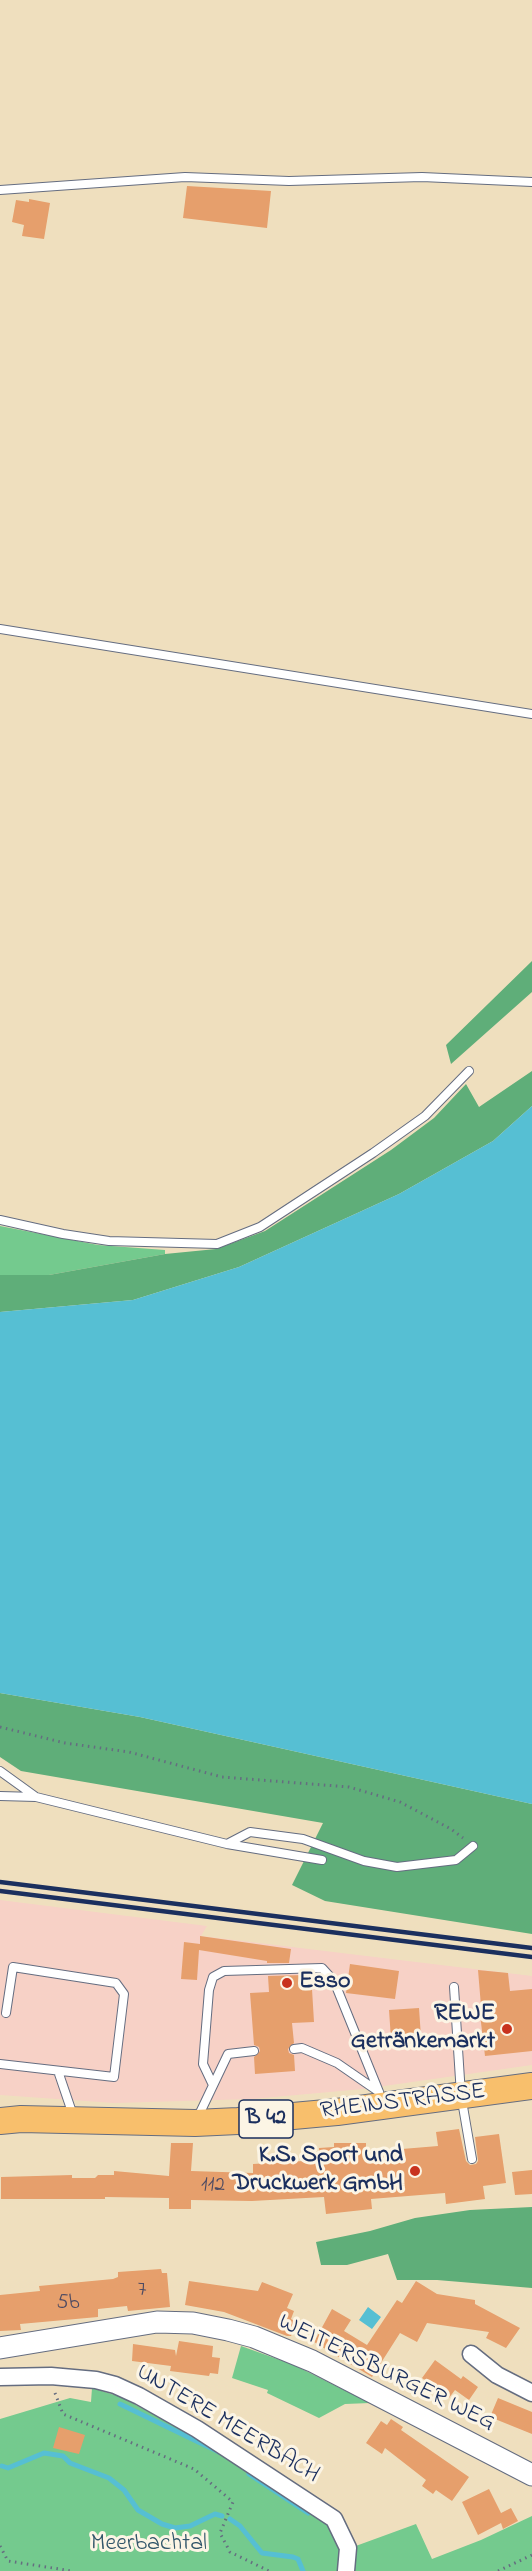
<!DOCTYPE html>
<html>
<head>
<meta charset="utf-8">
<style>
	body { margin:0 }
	canvas { display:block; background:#efdfbe }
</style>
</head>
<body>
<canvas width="532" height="2571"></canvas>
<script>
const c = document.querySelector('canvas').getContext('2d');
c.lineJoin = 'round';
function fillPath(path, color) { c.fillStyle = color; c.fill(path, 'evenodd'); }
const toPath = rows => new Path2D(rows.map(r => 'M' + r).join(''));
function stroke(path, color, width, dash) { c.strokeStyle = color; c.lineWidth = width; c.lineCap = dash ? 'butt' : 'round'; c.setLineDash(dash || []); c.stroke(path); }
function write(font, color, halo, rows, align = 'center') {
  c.font = font + ' "Indie Flower",sans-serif'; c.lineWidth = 6; c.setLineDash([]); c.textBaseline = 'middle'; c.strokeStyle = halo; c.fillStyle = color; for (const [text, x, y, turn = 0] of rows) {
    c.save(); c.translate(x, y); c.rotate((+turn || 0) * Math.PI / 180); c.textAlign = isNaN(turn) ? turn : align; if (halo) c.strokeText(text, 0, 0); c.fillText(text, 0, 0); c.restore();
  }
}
const built = toPath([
	[0,1900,207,1926,201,1936,532,1976,532,2065,363,2089,252,2099,114,2103,0,2095]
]);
const green = toPath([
	[0,1226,98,1245,165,1250,165,1254,49,1275,0,1275],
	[241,2346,294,2365,370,2403,345,2404,319,2418,267,2393,268,2390,232,2378],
	[92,2388,121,2397,199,2439,332,2524,341,2554,340,2571,0,2571,0,2419,70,2398,91,2402],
	[532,2516,532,2571,351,2571,353,2547,416,2524,432,2559,481,2540]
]);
const forest = toPath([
	[532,961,532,992,451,1064,446,1045],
	[532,1071,532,1106,493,1141,399,1194,239,1267,133,1300,0,1312,0,1275,49,1275,165,1254,216,1249,265,1231,391,1150,434,1118,466,1084,479,1107],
	[0,1693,140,1717,532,1804,532,1934,325,1901,292,1885,323,1823,21,1771,0,1757],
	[532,2207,532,2288,437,2280,397,2280,388,2254,347,2265,321,2265,316,2242,370,2231,415,2218,470,2210]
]);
const water = toPath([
	[532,1106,532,1804,140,1717,0,1693,0,1312,133,1300,239,1267,399,1194,493,1141],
	[368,2307,381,2317,372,2329,359,2320]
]);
const stream = toPath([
	[120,2404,219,2452],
	[2,2466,8,2468,44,2453,63,2456,70,2463,109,2478,124,2490,138,2510,162,2524,175,2528,190,2526,215,2514,222,2516],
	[249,2474,308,2513],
	[230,2519,240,2526,262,2553,293,2557,298,2559,303,2571]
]);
const building = toPath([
	[187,186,271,191,267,228,183,218],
	[29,199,50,203,44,239,22,236,24,225,12,222,16,200,29,202],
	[200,1936,291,1949,289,1963,267,1963,267,1961,199,1950,197,1980,181,1979,184,1942,200,1944],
	[350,1964,399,1971,395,1999,346,1993],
	[478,1970,508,1973,510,1991,532,1989,532,2051,485,2056,479,2006,481,2006],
	[304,1975,305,1989,312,1989,314,2022,292,2023,294,2043,288,2049,289,2053,294,2055,295,2071,255,2074,254,2057,260,2051,259,2047,254,2045,250,1993,269,1992,268,1976],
	[419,2008,421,2037,391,2039,389,2010],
	[459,2129,466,2161,470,2165,476,2164,478,2161,475,2137,499,2134,506,2183,483,2186,485,2199,446,2204,445,2193,371,2199,372,2209,326,2214,324,2197,252,2201,191,2200,191,2209,169,2209,169,2198,105,2197,105,2199,1,2199,1,2177,72,2175,72,2178,95,2178,98,2175,114,2175,114,2171,169,2176,171,2143,193,2143,191,2171,253,2173,253,2164,320,2160,319,2148,334,2147,334,2143,366,2143,366,2152,438,2146,436,2132],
	[532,2170,532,2194,515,2195,512,2172],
	[161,2269,162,2273,167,2273,170,2307,128,2311,127,2306,98,2309,98,2317,20,2324,21,2330,0,2331,0,2295,40,2291,39,2286,113,2279,118,2277,118,2272],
	[189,2281,258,2291,262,2282,293,2294,287,2308,294,2311,291,2319,298,2323,291,2336,287,2336,224,2312,185,2305],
	[416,2281,437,2294,475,2300,475,2304,520,2328,506,2348,486,2338,489,2332,427,2323,417,2342,400,2333,372,2377,314,2342,332,2309,351,2320,344,2331,367,2345,397,2300,402,2303],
	[179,2341,213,2346,212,2357,220,2358,218,2374,210,2373,209,2376,170,2371,171,2366,132,2361,133,2344,175,2350,176,2356],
	[435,2360,461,2379,463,2376,478,2387,469,2400,455,2390,449,2398,422,2378],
	[498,2398,532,2412,532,2434,490,2417],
	[391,2419,403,2427,401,2430,469,2477,452,2501,436,2490,433,2494,422,2486,426,2480,385,2448,382,2454,366,2443,381,2421,387,2425],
	[59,2427,85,2435,79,2454,53,2448],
	[489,2489,501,2513,511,2508,518,2521,503,2529,501,2523,478,2535,462,2502]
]);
const path = toPath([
	[0,1727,65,1743,129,1752,222,1777,349,1787,400,1802,451,1829,463,1838],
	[55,2393,63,2414,194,2469,233,2502,220,2533,230,2552,269,2571],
	[0,2546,8,2561,72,2571],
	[498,2571,532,2555]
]);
const service = toPath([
	[0,190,185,177,289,181,422,177,532,182],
	[0,629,532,714],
	[0,1220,63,1234,109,1241,217,1244,260,1227,373,1153,425,1116,469,1071],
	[0,1771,36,1797],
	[0,1796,36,1797,227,1844,322,1860],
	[227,1844,250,1832,303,1839,364,1861,397,1867,456,1860,473,1846],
	[454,1987,461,2095,472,2159],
	[294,2049,302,2048,337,2063,379,2092],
	[0,2064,114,2077,124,1994,116,1983,13,1967,6,2013],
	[58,2071,74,2118],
	[213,2085,203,2064,209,1990,213,1977,224,1971,322,1968,334,1981,379,2092],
	[197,2119,228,2054,254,2051]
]);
const minor = toPath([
	[471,2354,497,2375,532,2393],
	[0,2377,51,2376,96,2380,115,2385,139,2396,197,2429,334,2519,348,2548,346,2571]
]);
const tertiary = toPath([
	[0,2348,157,2322,193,2323,228,2330,254,2337,312,2361,532,2475]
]);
const primary = toPath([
	[0,2121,21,2119,195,2123,238,2121,337,2112,532,2086]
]);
const rail = toPath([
	[0,1882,532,1948],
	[0,1891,532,1957]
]);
const markers = [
	[287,1983,6,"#c8321e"],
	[507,2029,6,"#c8321e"],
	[415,2171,6,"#c8321e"]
];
const numberNames = [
	["112",213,2187],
	["7",142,2292],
	["5b",68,2305]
];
const shields = [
	[266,2119,54]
];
const shieldNames = [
	["B 42",266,2119]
];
const poiNames = [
	["Esso",299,1983,"left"],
	["REWE",495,2015],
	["Getränkemarkt",495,2043],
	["K.S. Sport und",403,2157],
	["Druckwerk GmbH",403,2185]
];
const streetNames = [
	["RHEINSTRASSE",403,2103,-7],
	["WEITERSBURGER WEG",386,2374,26],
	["UNTERE MEERBACH",227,2425,31]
];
const parkNames = [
	["Meerbachtal",149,2545]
];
fillPath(built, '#f7d1c6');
fillPath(green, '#74ca8e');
fillPath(forest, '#5fae79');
fillPath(water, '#56bfd3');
stroke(stream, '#56bfd3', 5);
fillPath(building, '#e69f6c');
stroke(service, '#656d80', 10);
stroke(minor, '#656d80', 19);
stroke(tertiary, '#656d80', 23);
stroke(primary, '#656d80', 28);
stroke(path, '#656d80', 3, [1.5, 4.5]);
stroke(service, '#fff', 8);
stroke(minor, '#fff', 16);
stroke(tertiary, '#fff', 21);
stroke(primary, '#f8bf6c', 26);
stroke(rail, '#1b2f5e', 4.5);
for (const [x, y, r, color] of markers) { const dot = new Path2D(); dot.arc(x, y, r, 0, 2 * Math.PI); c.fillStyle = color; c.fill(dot); stroke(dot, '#fcf5e5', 2); }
write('21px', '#4e4b62', null, numberNames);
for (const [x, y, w] of shields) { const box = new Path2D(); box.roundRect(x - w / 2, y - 19, w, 38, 4.5); c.fillStyle = '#fcf5e5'; c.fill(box); stroke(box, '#1b2f5e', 1.5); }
write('bold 22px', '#1b2f5e', null, shieldNames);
write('bold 24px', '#1b2f5e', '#fcf5e5', poiNames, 'right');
write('24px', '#1b2f5e', '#fcf5e5', streetNames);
write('24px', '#31566a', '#fcf5e5', parkNames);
</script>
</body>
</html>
